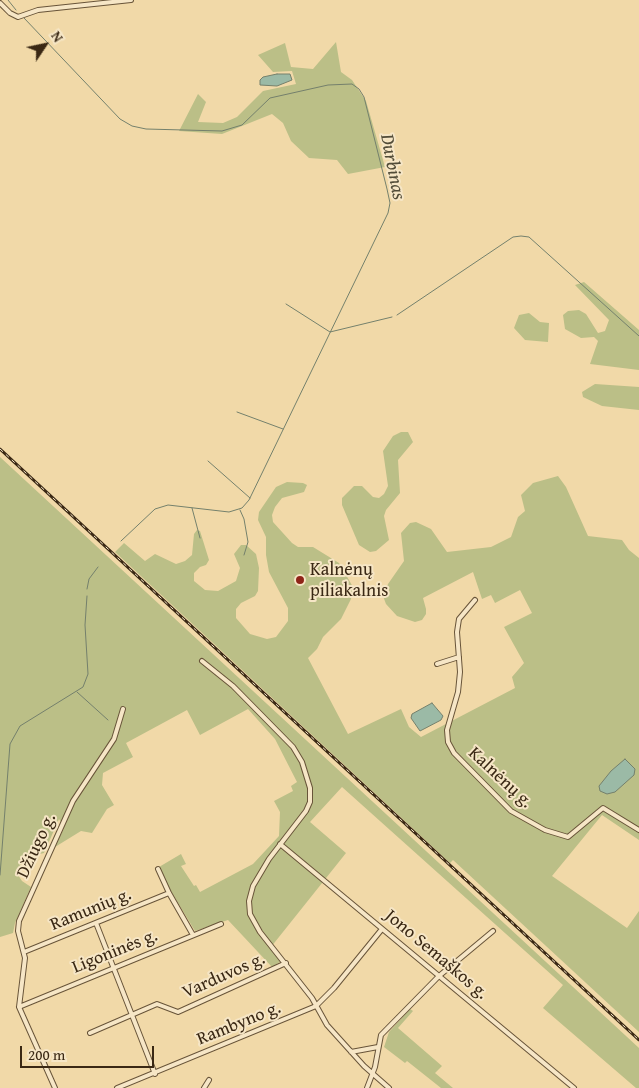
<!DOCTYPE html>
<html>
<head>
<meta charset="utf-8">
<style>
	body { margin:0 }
	#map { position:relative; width:639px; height:1088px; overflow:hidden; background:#f1d9a8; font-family:"Gentium Book Plus",serif }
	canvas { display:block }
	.north { position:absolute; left:20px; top:20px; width:50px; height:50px; -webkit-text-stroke:4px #f6e6c6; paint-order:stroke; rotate:56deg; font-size:14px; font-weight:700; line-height:20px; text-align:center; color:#3a2814 }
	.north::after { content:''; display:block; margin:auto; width:18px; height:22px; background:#3a2814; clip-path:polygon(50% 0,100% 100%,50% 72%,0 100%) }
	.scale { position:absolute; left:20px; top:1046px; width:134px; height:22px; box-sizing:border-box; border:2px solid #3a2814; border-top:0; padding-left:6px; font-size:15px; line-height:18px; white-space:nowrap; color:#3a2814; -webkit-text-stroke:4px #f6e6c6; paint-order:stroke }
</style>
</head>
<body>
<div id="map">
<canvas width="639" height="1088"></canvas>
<div class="north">N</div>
<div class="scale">200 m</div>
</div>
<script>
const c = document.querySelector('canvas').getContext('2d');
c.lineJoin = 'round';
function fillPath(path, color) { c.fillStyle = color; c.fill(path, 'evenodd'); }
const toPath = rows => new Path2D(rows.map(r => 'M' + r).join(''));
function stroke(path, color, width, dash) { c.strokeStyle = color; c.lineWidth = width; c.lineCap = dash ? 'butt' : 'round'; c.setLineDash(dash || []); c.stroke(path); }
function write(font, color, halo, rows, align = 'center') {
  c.font = font + ' "Gentium Book Plus",serif'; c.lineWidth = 4; c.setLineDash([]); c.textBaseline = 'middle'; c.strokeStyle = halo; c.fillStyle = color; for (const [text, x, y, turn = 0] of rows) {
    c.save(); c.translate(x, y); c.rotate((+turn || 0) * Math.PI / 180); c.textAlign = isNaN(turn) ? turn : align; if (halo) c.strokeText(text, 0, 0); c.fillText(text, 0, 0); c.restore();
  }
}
const green = toPath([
	[336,42,341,72,352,80,366,101,385,167,348,174,337,160,309,158,291,141,283,123,272,114,222,134,179,131,198,94,206,102,198,122,223,123,237,117,263,91,296,84,292,71,273,72,258,55,285,43,291,67,313,69],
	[584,282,639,330,639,370,590,364,598,341,594,337,581,338,565,329,563,315,568,311,579,310,586,314,598,333,605,331,609,320,575,285],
	[529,313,540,322,549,323,548,342,525,340,514,328,519,315],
	[595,384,639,387,639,410,602,406,583,397,582,392],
	[401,432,408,432,413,442,398,460,400,493,386,510,384,516,389,540,376,551,370,552,359,545,342,505,342,498,354,486,362,486,373,497,379,498,384,494,388,486,383,451,393,436],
	[0,457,639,1048,639,1088,636,1088,543,1008,563,985,342,787,310,822,346,853,271,947,280,962,272,967,228,920,195,931,169,888,159,867,181,854,186,864,181,866,194,886,196,885,200,892,253,864,279,836,280,812,274,801,293,791,291,786,297,782,275,739,248,709,200,735,187,710,126,743,133,757,103,773,102,785,114,805,107,809,92,833,81,831,55,847,64,828,59,819,44,853,27,857,20,866,18,875,22,881,31,887,15,923,13,933,0,937],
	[558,476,566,487,588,536,622,540,629,550,639,558,639,840,602,815,552,876,627,928,639,911,639,1032,453,860,450,863,115,552,124,543,145,561,155,554,176,564,185,561,192,555,194,534,197,530,200,531,209,560,206,565,200,567,194,573,194,581,205,590,218,591,236,581,240,568,234,554,241,545,246,545,256,554,259,568,258,591,255,596,241,603,236,609,236,618,250,634,267,639,276,637,288,621,288,608,269,572,266,555,266,537,258,520,259,512,276,487,287,482,303,483,307,485,304,492,282,498,275,507,272,515,273,522,292,543,298,547,313,547,339,563,353,587,351,599,341,619,323,637,317,649,308,658,348,734,401,709,409,727,421,737,515,688,512,677,524,663,504,627,532,613,520,590,495,603,491,595,482,599,473,572,423,598,426,609,426,614,422,620,415,622,397,616,386,604,383,596,388,584,404,561,401,533,410,523,416,522,431,529,447,552,491,547,511,537,518,517,525,511,521,495,533,483],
	[410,1009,413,1011,398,1028,442,1066,435,1073,453,1088,441,1088,407,1061,405,1063,384,1047,389,1032]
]);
const water = toPath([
	[277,74,290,74,292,80,277,86,260,85,260,80,263,77,277,74],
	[432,703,443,716,441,720,420,731,411,718,412,714,432,703],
	[625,759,635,769,634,775,615,792,607,794,600,791,599,786,611,771,625,759]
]);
const stream = toPath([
	[8,0,16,10],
	[24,18,120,119,132,126,146,129,222,131,242,125,270,98,328,85,352,84,359,89,364,97,387,189,390,203,388,213,249,500,242,508,229,512,168,505,155,509,121,541],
	[286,304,330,332,392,317],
	[397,315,513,237,521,236,529,237,639,336],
	[237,412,283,429],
	[208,461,250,498],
	[192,508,200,538],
	[240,510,244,519,248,542,244,555],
	[87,589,89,579,98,567],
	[77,692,108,720],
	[0,875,10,744,20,726,83,687,88,674,85,625,87,596]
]);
const minor = toPath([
	[0,3,10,13,18,17,38,10,131,0],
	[475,600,459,619,457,632,460,672,458,692,447,730,448,742,454,753,511,811,545,830,568,837,603,808,639,830],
	[202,661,233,686,293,747,302,762,310,788,310,802,306,811,269,859,253,886,249,901,250,914,260,932,312,998,327,1025,364,1066,389,1088],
	[437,664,459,657],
	[280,844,574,1088],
	[158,869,169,893,193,935],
	[96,923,155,1074],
	[24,952,169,893],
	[19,1007,221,924],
	[90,1033,157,1004,178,1012,286,963],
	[351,1052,378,1047],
	[55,1088,19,1007,25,958,18,931,19,921,73,801,114,739,123,709],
	[117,1088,316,1006,334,988,382,929],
	[204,1088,209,1080],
	[367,1088,375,1067,381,1035,439,976,493,931]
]);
const rail = toPath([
	[0,449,639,1040]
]);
const markers = [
	[300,580,5,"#8f2418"]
];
const poiNames = [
	["Kalnėnų",310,570],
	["piliakalnis",310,591]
];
const streetNames = [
	["Kalnėnų g.",500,778,43],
	["Džiugo g.",37,846,-65],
	["Ramunių g.",91,910,-22],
	["Ligoninės g.",115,952,-22],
	["Jono Semaškos g.",436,955,40],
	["Varduvos g.",224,976,-24],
	["Rambyno g.",239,1024,-22]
];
const waterNames = [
	["Durbinas",392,167,79]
];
fillPath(green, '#bbbf87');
fillPath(water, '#9bbaa6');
stroke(water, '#74806c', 1);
stroke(stream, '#74806c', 1);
stroke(minor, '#685439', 6);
stroke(minor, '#f6e6c6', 4);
stroke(rail, '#3a2814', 3);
stroke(rail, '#f6e6c6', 1, [4]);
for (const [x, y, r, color] of markers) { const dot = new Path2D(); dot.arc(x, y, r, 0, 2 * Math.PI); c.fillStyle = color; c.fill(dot); stroke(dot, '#f6e6c6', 2); }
write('18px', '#3a2814', '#f6e6c6', poiNames, 'left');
write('18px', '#3a2814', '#f6e6c6', streetNames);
write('italic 19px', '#524c38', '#f6e6c6', waterNames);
</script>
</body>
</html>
